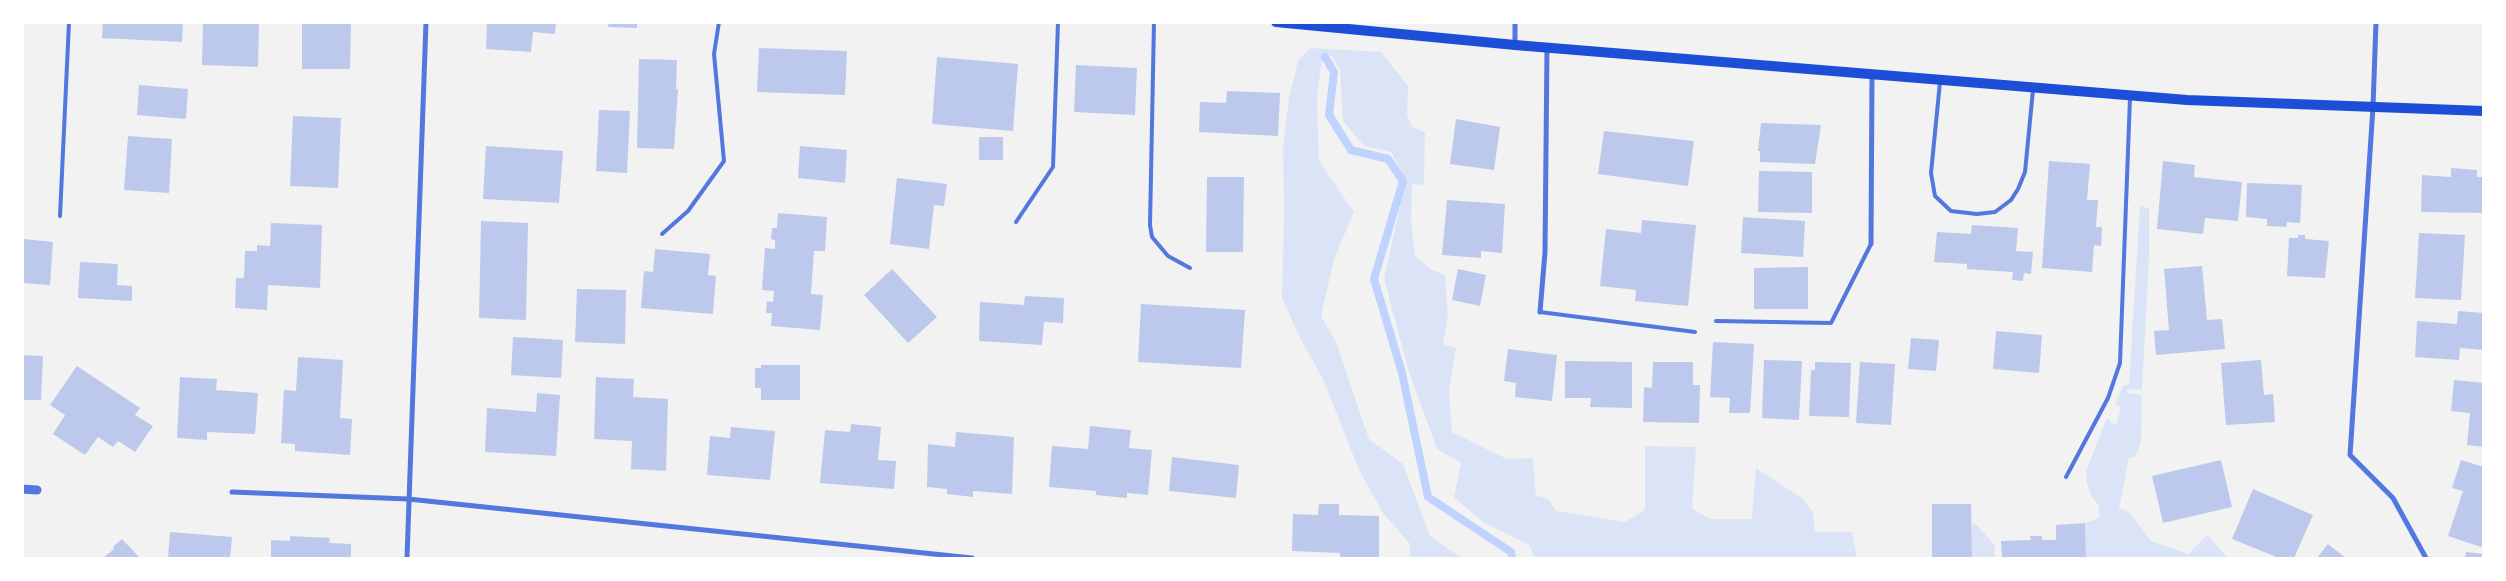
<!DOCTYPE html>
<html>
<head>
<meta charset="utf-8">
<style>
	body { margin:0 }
	#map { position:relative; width:2506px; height:581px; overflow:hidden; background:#f2f2f2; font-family:"Alegreya Sans",sans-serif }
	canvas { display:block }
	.frame { position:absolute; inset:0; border:24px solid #fff; pointer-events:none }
</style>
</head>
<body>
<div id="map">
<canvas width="2506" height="581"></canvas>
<div class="frame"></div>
</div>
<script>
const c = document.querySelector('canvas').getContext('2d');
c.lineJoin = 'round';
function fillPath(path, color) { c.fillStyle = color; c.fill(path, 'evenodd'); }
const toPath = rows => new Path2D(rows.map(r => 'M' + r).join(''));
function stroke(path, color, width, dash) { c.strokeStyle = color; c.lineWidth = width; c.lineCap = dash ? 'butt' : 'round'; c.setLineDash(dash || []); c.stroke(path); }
const green = toPath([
	[1310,48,1381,52,1408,86,1407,114,1412,127,1425,132,1424,185,1412,184,1411,222,1415,255,1430,269,1445,275,1448,315,1443,344,1456,348,1449,391,1452,432,1507,459,1533,458,1536,496,1547,498,1557,511,1625,522,1645,510,1645,446,1696,447,1692,508,1710,519,1752,519,1756,468,1803,499,1813,512,1815,532,1852,532,1857,558,1534,558,1530,545,1483,522,1454,497,1461,463,1437,449,1409,372,1384,278,1406,180,1391,152,1364,146,1343,121,1340,71,1332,56,1322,58,1317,98,1319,161,1354,212,1334,259,1321,316,1336,342,1369,439,1403,464,1430,536,1462,558,1410,558,1410,544,1383,513,1359,470,1323,379,1301,340,1282,298,1284,213,1283,147,1289,98,1298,61],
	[2140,206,2149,208,2149,257,2142,390,2127,389,2128,393,2142,395,2141,442,2135,457,2129,458,2119,508,2129,512,2151,541,2188,554,2207,535,2228,558,2086,558,2085,523,2099,518,2099,506,2092,497,2087,484,2086,471,2107,418,2111,423,2117,424,2121,406,2115,405,2123,386,2129,384],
	[1972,524,1977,525,1995,546,1995,558,1972,558]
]);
const stream = toPath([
	[1325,57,1334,72,1329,115,1351,150,1388,159,1403,181,1374,279,1402,373,1428,497,1511,552,1512,558]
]);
const building = toPath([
	[103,22,183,22,182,42,102,38],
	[203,22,259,22,258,67,202,65],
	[302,22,351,22,350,69,302,69],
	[487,22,556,22,555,34,533,32,531,52,486,49],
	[609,22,637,22,637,28,608,27],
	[759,48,847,51,845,95,757,92],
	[937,57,1018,64,1013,131,932,124],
	[639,59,677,60,676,89,678,89,674,149,637,148],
	[1076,65,1137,68,1135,115,1074,112],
	[139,85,188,89,186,119,137,115],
	[1227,91,1280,93,1278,136,1199,132,1200,102,1226,103],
	[599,110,630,111,627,173,596,171],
	[293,116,341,118,338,188,290,186],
	[1456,119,1500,127,1494,170,1450,164],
	[1761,123,1821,125,1815,164,1760,162,1760,151,1758,151],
	[1604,131,1694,141,1688,186,1598,174],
	[128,136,172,139,169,193,124,190],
	[979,137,1003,137,1003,160,979,160],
	[486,146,563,151,559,203,483,199],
	[800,146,847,150,845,183,798,178],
	[2049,161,2090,164,2087,200,2098,200,2096,227,2102,227,2101,246,2094,245,2092,272,2042,268],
	[2163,161,2195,165,2194,177,2242,182,2238,221,2205,218,2203,234,2157,229],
	[2451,168,2477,170,2477,177,2484,177,2484,213,2421,212,2422,175,2451,177],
	[1759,171,1812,172,1812,213,1758,212],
	[1207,177,1244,177,1243,252,1206,252],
	[897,178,947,184,944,206,934,205,929,249,890,244],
	[2247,183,2302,185,2300,223,2287,222,2286,227,2267,226,2267,219,2246,217],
	[1447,200,1505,204,1502,253,1481,251,1481,258,1442,255],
	[778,213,827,217,825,251,814,251,811,294,823,295,820,330,771,326,772,313,766,313,767,301,773,302,774,291,762,290,765,248,775,249,775,240,771,239,772,228,777,228],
	[1743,217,1805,221,1803,257,1741,253],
	[1642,220,1696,225,1688,306,1635,301,1636,290,1600,286,1606,229,1641,233],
	[481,221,528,223,526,320,479,318],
	[271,223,322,225,320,288,268,285,267,310,235,308,236,278,244,278,245,251,257,251,257,245,270,246],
	[1972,225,2018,228,2016,251,2033,252,2031,274,2024,273,2023,281,2012,280,2013,272,1967,269,1967,264,1934,262,1937,232,1971,234],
	[2419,233,2465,235,2461,300,2415,298],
	[2298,235,2305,235,2305,239,2329,241,2325,278,2287,276,2289,238,2298,238],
	[23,239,53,242,50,285,22,283],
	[655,249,710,254,708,275,716,276,713,314,641,308,644,271,653,272],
	[80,262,118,264,117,285,132,286,132,301,78,298],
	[2202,266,2207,320,2222,319,2225,349,2156,355,2154,331,2169,330,2164,269],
	[1808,267,1808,309,1754,309,1754,268],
	[892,269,937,317,908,343,864,295],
	[1458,269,1486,275,1480,306,1452,300],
	[577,289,626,290,625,344,575,342],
	[1025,296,1064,298,1063,323,1044,322,1042,345,979,341,980,302,1024,305],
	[1141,304,1245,310,1241,368,1138,362],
	[2458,311,2484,313,2484,350,2460,348,2459,360,2415,357,2417,321,2457,324],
	[1996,331,2042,335,2039,373,1993,369],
	[513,337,563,340,561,378,511,375],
	[1911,338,1939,340,1936,371,1908,369],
	[1713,342,1754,344,1750,413,1729,413,1730,398,1710,397],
	[1508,349,1557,355,1552,401,1515,397,1516,383,1504,381],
	[22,355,43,356,41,400,22,400],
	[298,357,343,360,340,418,352,419,350,455,295,451,295,444,281,443,284,390,296,391],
	[1764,360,1802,361,1799,420,1762,418],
	[2261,360,2264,395,2273,394,2275,422,2226,425,2221,363],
	[1565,361,1632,362,1632,408,1590,407,1591,398,1565,398],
	[1653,362,1693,362,1693,385,1700,385,1699,423,1643,422,1644,387,1652,388],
	[1815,362,1851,363,1849,417,1809,416,1811,370,1815,370],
	[1860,362,1895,364,1891,425,1856,423],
	[761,365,800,365,800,400,761,400,761,388,755,388,755,368,761,368],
	[77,366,140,408,135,415,153,426,135,452,118,441,113,447,98,437,85,455,53,434,65,415,50,405],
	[180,377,217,379,216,390,258,393,255,434,207,432,207,440,177,438],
	[596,377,634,379,633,397,668,399,666,471,631,469,632,441,594,439],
	[2454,380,2484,383,2484,447,2467,445,2470,413,2451,411],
	[537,393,560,395,556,456,485,452,487,408,536,412],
	[851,424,881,427,878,460,896,461,894,489,820,483,825,430,850,432],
	[1090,426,1131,430,1129,448,1152,450,1148,495,1127,493,1127,498,1096,495,1096,491,1049,487,1052,446,1088,449],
	[731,427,775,431,770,480,707,475,710,436,730,438],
	[956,432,1014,437,1012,494,973,491,973,497,947,494,947,489,927,487,928,444,955,447],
	[1172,457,1239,465,1236,498,1169,491],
	[2221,460,2232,507,2163,523,2152,476],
	[2461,460,2484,467,2484,548,2448,536,2463,491,2452,488],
	[2253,489,2313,515,2294,558,2279,558,2232,539],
	[1319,504,1339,504,1339,515,1379,516,1379,558,1340,558,1340,553,1292,551,1293,514,1318,515],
	[1932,504,1971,504,1972,558,1932,558],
	[2085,523,2086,558,2002,558,2001,541,2031,540,2030,536,2042,536,2042,540,2056,540,2056,525],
	[170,532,232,537,230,558,168,558],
	[290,536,330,538,329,543,351,544,351,558,271,558,271,540,290,541],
	[122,539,140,558,103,558,114,549,113,547],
	[2328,544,2346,558,2317,558],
	[2466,552,2484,554,2484,558,2465,558]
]);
const service = toPath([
	[1154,22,1150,225,1152,237,1168,256,1190,268],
	[1940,82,1931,173,1935,196,1951,211,1977,214,1995,212,2011,200,2018,189,2025,172,2033,90],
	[60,216,69,22],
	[1016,222,1053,167,1058,22],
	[662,234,688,211,724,161,714,54,719,22],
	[1540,312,1695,332],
	[1716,321,1831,323,1871,244],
	[2066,477,2108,398,2120,363,2130,98]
]);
const minor = toPath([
	[2376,22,2373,107,2350,455,2393,498,2426,558],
	[1515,45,1515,22],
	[1871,244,1872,74],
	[1540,312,1545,252,1547,48],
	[232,492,408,499,972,558],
	[407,558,426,22]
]);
const tertiary = toPath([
	[22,489,37,490]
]);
const secondary = toPath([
	[1276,22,1515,45,2187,100,2484,111]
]);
fillPath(green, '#dbe4f7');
stroke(stream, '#bfd3fe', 8);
fillPath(building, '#bdc9ec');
stroke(service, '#5277de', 4);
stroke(minor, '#5277de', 5);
stroke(tertiary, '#5277de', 9);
stroke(secondary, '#1d4ed8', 10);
</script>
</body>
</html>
